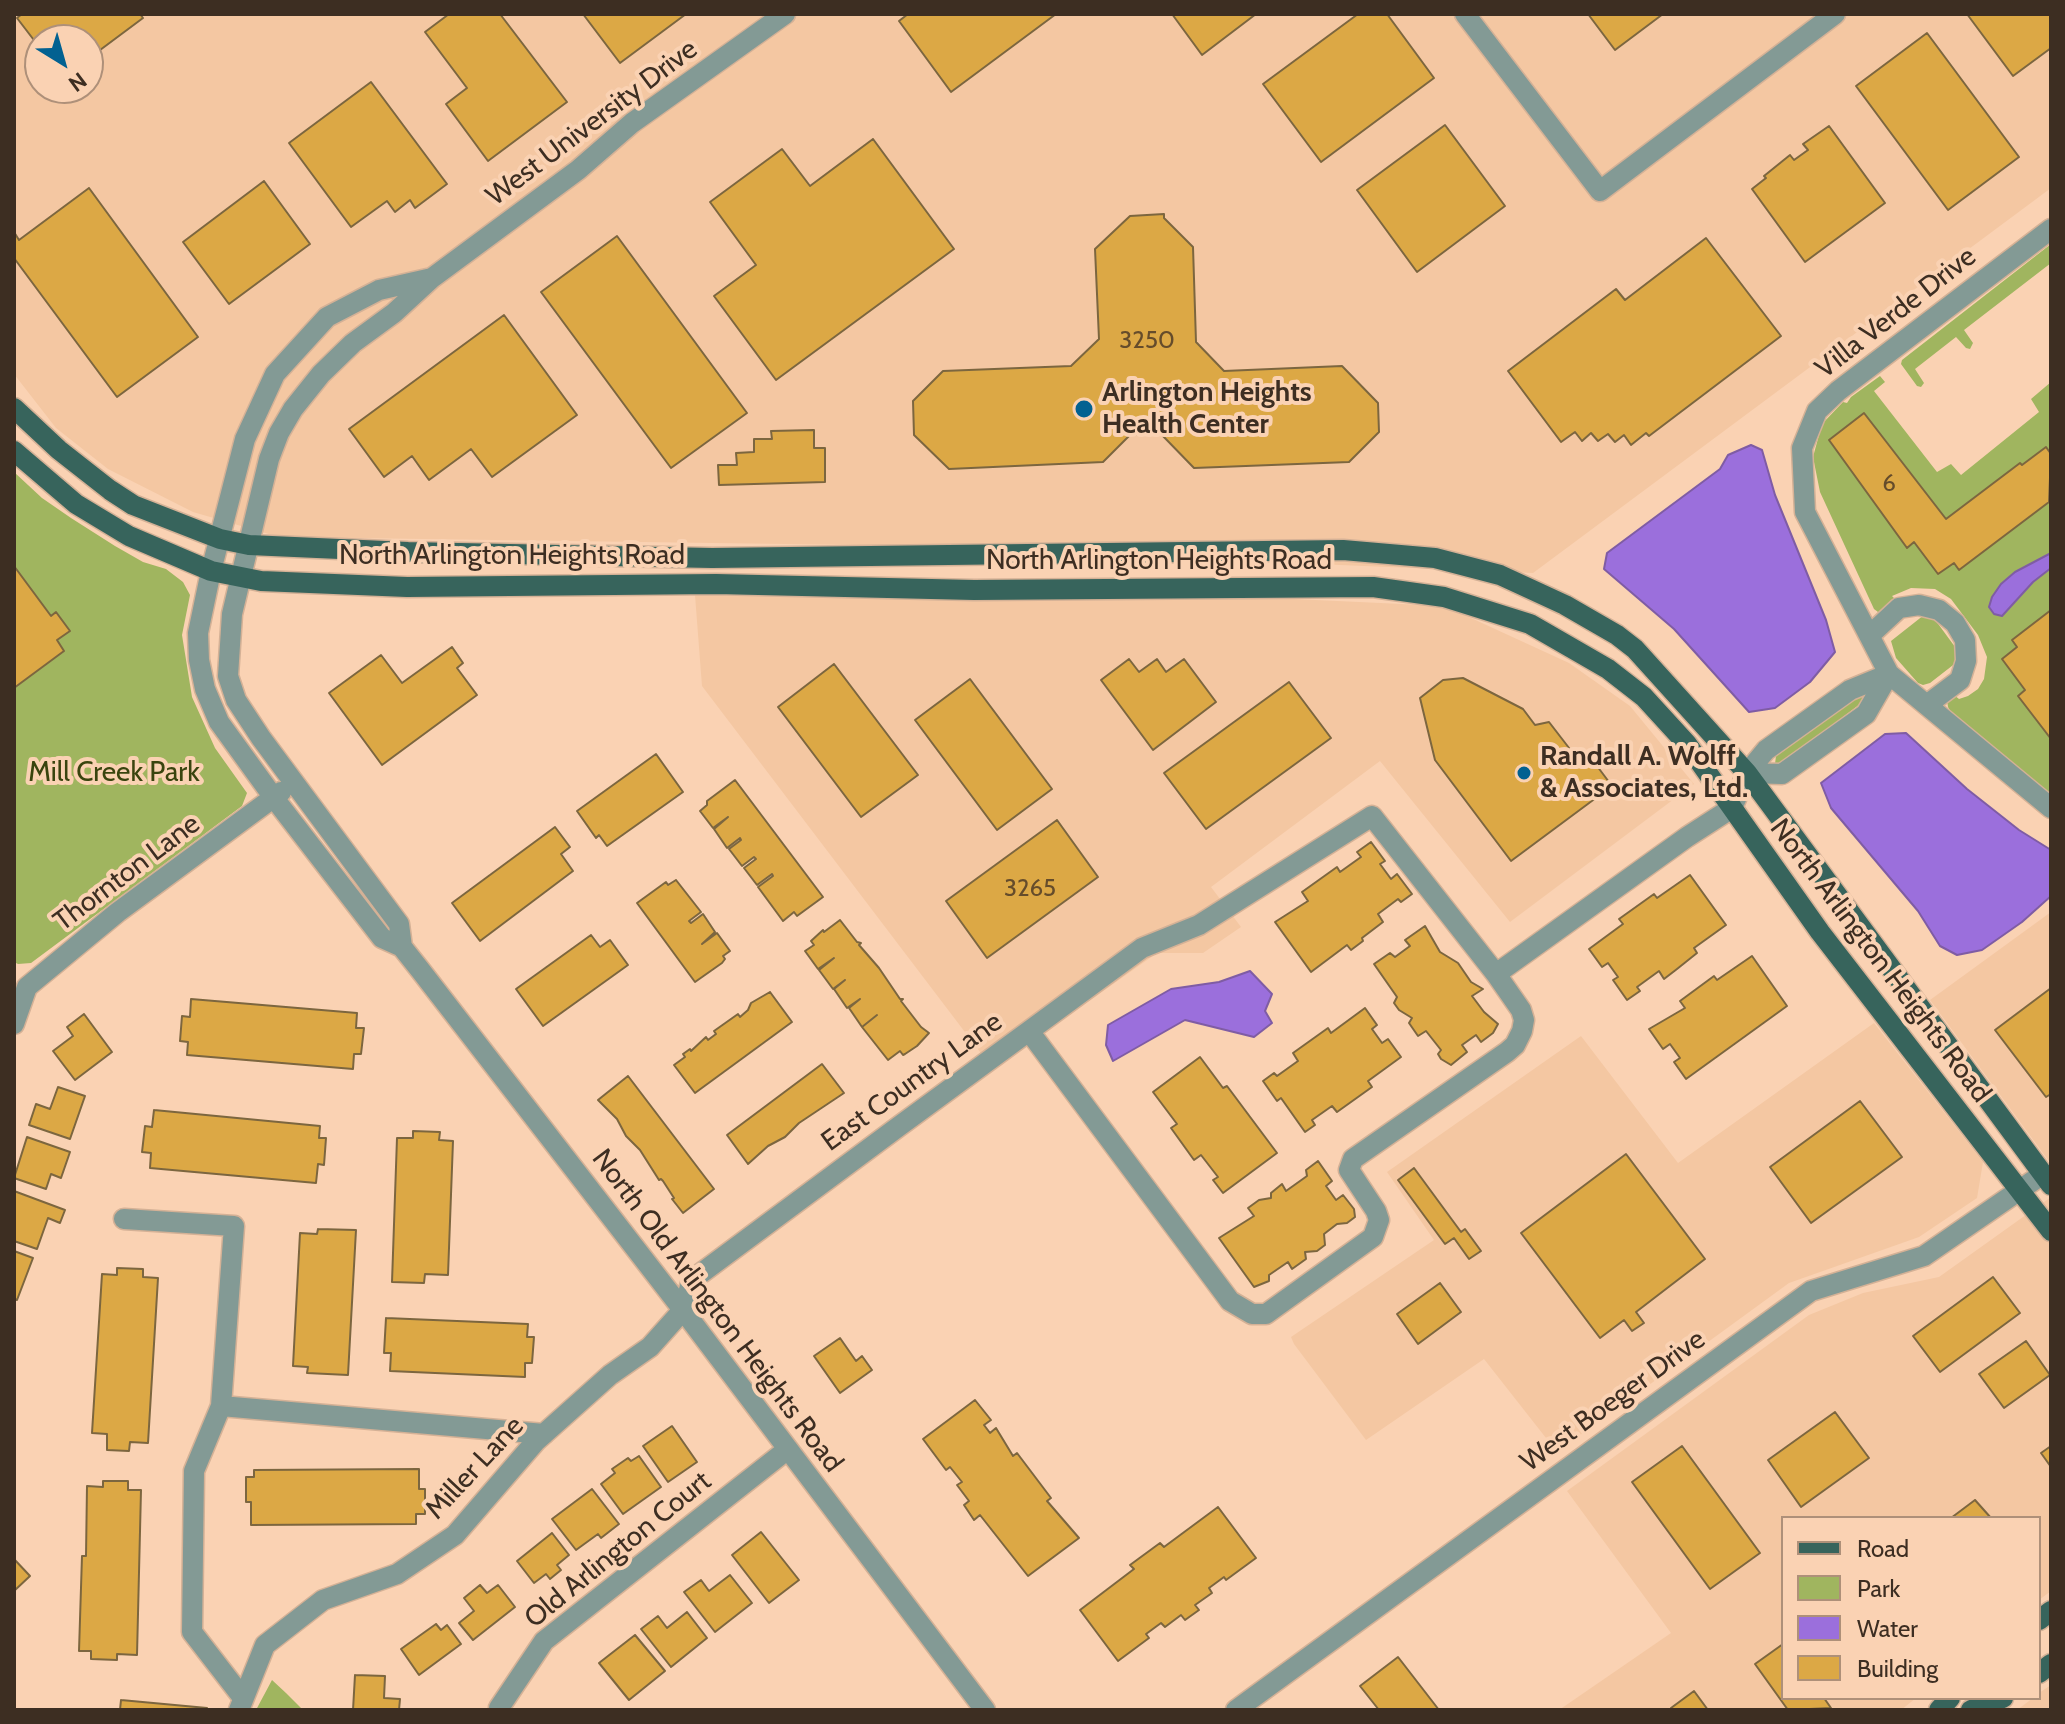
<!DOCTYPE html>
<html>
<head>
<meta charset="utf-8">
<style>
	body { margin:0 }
	#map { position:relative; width:2065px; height:1724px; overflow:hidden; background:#fad2b3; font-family:Cabin,sans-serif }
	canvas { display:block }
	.frame { position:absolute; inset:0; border:16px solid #3d2e22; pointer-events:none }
	.legend { position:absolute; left:1781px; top:1516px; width:260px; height:184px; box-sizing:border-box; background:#fad2b3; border:2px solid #ae9079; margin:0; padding:10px 14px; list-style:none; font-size:24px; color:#3d2e22 }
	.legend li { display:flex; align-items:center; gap:16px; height:40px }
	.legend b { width:40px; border:2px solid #ae9079 }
	.north { position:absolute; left:24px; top:24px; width:80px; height:80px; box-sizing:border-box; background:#fad2b3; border:2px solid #ae9079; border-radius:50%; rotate:143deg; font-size:22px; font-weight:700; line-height:32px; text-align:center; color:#3d2e22 }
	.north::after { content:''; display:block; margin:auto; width:28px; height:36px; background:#026191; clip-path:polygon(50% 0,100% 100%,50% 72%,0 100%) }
</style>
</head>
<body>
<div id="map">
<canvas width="2065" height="1724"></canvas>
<div class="frame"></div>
<ul class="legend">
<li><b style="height:10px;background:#37645c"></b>Road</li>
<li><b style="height:22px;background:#a0b55f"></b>Park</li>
<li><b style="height:22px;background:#9b6fdc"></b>Water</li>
<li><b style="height:22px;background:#dca845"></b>Building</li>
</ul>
<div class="north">N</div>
</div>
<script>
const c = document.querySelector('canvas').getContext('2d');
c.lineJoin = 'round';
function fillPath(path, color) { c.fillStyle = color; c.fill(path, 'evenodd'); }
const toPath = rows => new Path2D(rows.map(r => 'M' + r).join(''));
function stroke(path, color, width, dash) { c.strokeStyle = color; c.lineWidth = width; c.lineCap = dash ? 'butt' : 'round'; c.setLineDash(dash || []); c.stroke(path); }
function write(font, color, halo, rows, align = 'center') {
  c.font = font + ' Cabin,sans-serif'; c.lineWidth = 8; c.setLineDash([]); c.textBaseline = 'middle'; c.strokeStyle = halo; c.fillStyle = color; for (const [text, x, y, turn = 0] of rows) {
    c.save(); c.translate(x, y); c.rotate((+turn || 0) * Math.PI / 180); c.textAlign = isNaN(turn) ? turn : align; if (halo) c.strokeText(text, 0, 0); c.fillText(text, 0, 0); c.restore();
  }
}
const built = toPath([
	[14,14,2051,14,2051,188,1533,573,858,545,279,537,193,512,108,469,56,428,14,374],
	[40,40,88,40,88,88,40,88],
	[695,595,1208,595,1445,606,1569,663,1630,706,1694,784,1510,922,1380,761,1211,887,1241,927,1203,953,1157,953,993,1069,702,686],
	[2051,912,2051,1164,1930,1000],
	[1874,1023,1983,1162,1977,1198,1919,1237,1789,1283,1557,1452,1484,1359,1366,1440,1294,1344,1291,1337,1434,1240,1387,1172,1581,1036,1678,1163],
	[2051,1197,2051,1591,2039,1600,2039,1518,1783,1518,1783,1698,1916,1698,1901,1710,1559,1710,1671,1633,1567,1491,1809,1315,1863,1293,1939,1277],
	[2051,1685,2051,1710,2017,1710,2033,1698,2039,1698,2039,1693]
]);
const green = toPath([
	[2051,244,2051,263,1964,330,1973,343,1970,349,1966,348,1956,337,1915,369,1924,383,1921,387,1917,386,1901,364,1902,360],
	[1880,376,1885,382,1874,391,1937,472,1951,464,1961,475,2039,412,2031,399,2051,382,2051,794,1953,716,1948,707,1947,700,1954,695,1959,699,1968,696,1978,689,1984,679,1987,657,1978,635,1951,599,1935,589,1911,588,1892,596,1895,599,1882,615,1874,609,1820,492,1813,457,1822,424,1843,402,1847,403,1851,397],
	[14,472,42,498,71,518,115,546,143,562,166,569,183,582,190,595,182,635,192,697,215,748,247,793,242,806,31,963,18,964,14,962],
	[1924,615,1936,621,1958,651,1957,662,1930,683,1923,685,1918,683,1896,658,1891,641],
	[1859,694,1865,696,1864,701,1781,764,1775,764,1776,756],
	[272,1680,286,1693,303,1710,256,1710]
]);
const water = toPath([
	[1751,445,1762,450,1775,495,1826,620,1835,652,1810,682,1775,708,1749,712,1674,629,1604,569,1607,553,1720,469,1728,455,1751,445],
	[2051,553,2051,568,2033,582,2002,616,1994,614,1989,607,1992,597,2001,584,2015,572,2051,553],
	[1906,733,1967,789,2019,830,2051,850,2051,896,2022,922,1982,950,1957,955,1940,946,1918,911,1831,808,1821,783,1885,734,1906,733],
	[1250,971,1272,994,1265,1011,1272,1023,1254,1037,1185,1020,1113,1061,1106,1045,1108,1025,1171,989,1219,982,1250,971]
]);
const building = toPath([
	[22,14,140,14,143,18,88,59,88,40,40,40,40,48,17,18,22,14],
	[449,14,500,14,567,102,488,161,446,104,467,88,425,32,449,14],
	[583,14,686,14,620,63,583,14],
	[908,14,1056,14,951,92,899,21,908,14],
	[1172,14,1256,14,1202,55,1172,14],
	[1358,14,1387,14,1434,78,1321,162,1263,84,1358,14],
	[1588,14,1663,14,1615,50,1588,14],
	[1967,14,2051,14,2051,48,2013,76,1967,14],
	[1927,33,2019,157,1948,210,1856,86,1927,33],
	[371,82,447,184,415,208,410,200,395,212,387,201,351,227,289,143,371,82],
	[1445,125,1505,206,1417,272,1357,190,1445,125],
	[1829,126,1885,203,1805,262,1752,189,1766,178,1764,176,1790,155,1794,160,1808,150,1803,144,1829,126],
	[873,139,954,249,776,380,714,296,756,265,710,202,782,149,810,186,873,139],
	[264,181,310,244,229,304,183,242,264,181],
	[89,188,198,337,117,397,14,258,14,232,19,240,89,188],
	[1164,214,1164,218,1193,247,1196,342,1224,371,1342,366,1378,403,1379,432,1349,462,1194,468,1161,434,1130,435,1103,462,949,469,914,435,913,401,943,371,1071,366,1099,339,1095,249,1130,216,1164,214],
	[617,236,747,413,671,468,541,292,617,236],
	[1706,238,1781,336,1649,436,1646,433,1631,445,1624,435,1615,442,1608,434,1598,441,1591,433,1582,441,1575,432,1561,442,1508,371,1616,289,1625,300,1706,238],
	[504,315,577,415,492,477,471,449,429,480,412,456,384,477,349,429,504,315],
	[1864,413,1946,519,2020,463,2022,465,2046,447,2051,454,2049,502,1959,570,1954,563,1938,574,1914,542,1907,548,1829,440,1864,413],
	[814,430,814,448,825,448,825,482,719,485,718,465,737,465,736,453,754,452,754,439,772,439,771,431,814,430],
	[14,566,51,616,56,612,70,631,57,640,64,651,14,688,14,566],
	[2051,610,2051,739,2018,696,2025,690,2002,659,2017,647,2012,640,2051,610],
	[452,647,463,663,457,668,477,695,382,765,329,693,381,655,402,683,452,647],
	[1129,659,1139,672,1157,659,1166,672,1184,659,1216,702,1153,750,1101,680,1129,659],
	[834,664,918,775,861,817,778,707,834,664],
	[1463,678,1523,709,1535,725,1549,722,1576,757,1585,750,1612,786,1511,861,1435,760,1420,698,1443,680,1463,678],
	[970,679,1052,789,997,830,915,720,970,679],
	[1289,682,1331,738,1206,829,1164,773,1289,682],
	[656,754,683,792,607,846,599,835,596,838,577,811,656,754],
	[735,780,823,897,797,916,794,912,783,921,758,887,773,876,772,874,757,885,744,868,756,859,754,857,742,866,729,849,741,840,740,838,727,848,714,829,728,817,713,828,700,811,707,805,707,801,735,780],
	[1057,820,1098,877,987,958,946,901,1057,820],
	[555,827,570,847,561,854,573,871,480,941,452,903,555,827],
	[1371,842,1385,861,1380,864,1391,879,1397,874,1412,894,1401,902,1398,899,1378,914,1383,922,1362,938,1363,941,1351,950,1347,945,1311,972,1275,922,1308,901,1302,892,1337,867,1340,872,1361,857,1357,852,1371,842],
	[1690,875,1726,925,1694,948,1697,953,1677,969,1664,979,1659,971,1637,987,1640,991,1627,1000,1613,980,1618,977,1608,963,1602,967,1589,949,1623,924,1619,919,1654,894,1657,898,1690,875],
	[676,880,701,912,689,921,691,923,703,914,715,932,702,944,717,933,730,951,723,956,725,959,722,963,695,982,637,903,666,882,668,885,676,880],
	[840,920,857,942,861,943,859,945,879,968,900,999,903,999,901,1001,921,1027,929,1033,917,1046,905,1054,903,1055,900,1051,888,1060,862,1027,877,1015,862,1027,849,1008,860,999,847,1008,834,989,845,980,833,989,819,970,834,958,818,969,805,951,814,945,811,941,823,930,824,932,840,920],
	[1425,926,1440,952,1458,963,1471,982,1483,989,1472,996,1484,1012,1498,1024,1493,1033,1481,1042,1476,1035,1462,1045,1467,1052,1451,1065,1441,1059,1438,1054,1441,1050,1426,1031,1418,1036,1409,1023,1412,1018,1399,1010,1394,1003,1397,997,1374,964,1390,953,1395,957,1410,946,1405,940,1425,926],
	[591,935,600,947,610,940,628,965,543,1026,516,989,591,935],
	[1752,956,1787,1006,1686,1079,1674,1062,1680,1058,1670,1044,1663,1049,1649,1029,1685,1008,1680,1001,1714,976,1717,980,1752,956],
	[2051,988,2051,1094,2046,1097,1995,1030,2051,988],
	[770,992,792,1022,695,1093,674,1065,685,1057,683,1054,690,1049,691,1051,706,1037,708,1040,716,1034,714,1031,738,1014,740,1017,748,1010,751,1003,770,992],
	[191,999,357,1013,356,1028,364,1028,361,1054,354,1054,353,1069,187,1055,188,1042,180,1041,182,1016,190,1017,191,999],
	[1365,1008,1377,1025,1372,1029,1382,1043,1388,1039,1401,1057,1368,1081,1372,1087,1337,1112,1332,1106,1312,1120,1315,1125,1305,1132,1281,1098,1277,1101,1263,1081,1274,1073,1277,1076,1298,1061,1293,1053,1328,1028,1331,1033,1365,1008],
	[84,1014,112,1052,75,1080,53,1051,73,1036,67,1027,84,1014],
	[1200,1057,1223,1088,1227,1086,1277,1153,1223,1193,1213,1180,1218,1177,1201,1155,1194,1160,1171,1128,1177,1124,1153,1092,1200,1057],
	[822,1064,844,1093,799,1123,785,1137,768,1146,748,1164,727,1135,822,1064],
	[628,1076,714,1189,683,1213,672,1199,674,1198,663,1181,661,1179,659,1180,640,1150,626,1136,617,1119,598,1100,628,1076],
	[58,1087,85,1096,70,1139,29,1125,36,1104,50,1109,58,1087],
	[1860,1101,1902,1157,1811,1223,1770,1167,1860,1101],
	[154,1110,320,1126,319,1138,326,1138,324,1165,318,1164,316,1183,150,1168,151,1153,142,1152,145,1126,152,1127,154,1110],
	[413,1131,440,1132,439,1140,453,1141,448,1275,425,1274,424,1283,392,1282,397,1138,413,1138,413,1131],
	[27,1137,70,1152,61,1178,51,1174,46,1189,14,1178,27,1137],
	[1626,1154,1705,1259,1636,1312,1644,1323,1632,1331,1624,1320,1600,1338,1521,1233,1626,1154],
	[1318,1161,1332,1181,1326,1186,1336,1200,1343,1195,1354,1209,1355,1217,1347,1223,1337,1224,1324,1234,1325,1245,1317,1251,1305,1252,1306,1259,1292,1269,1288,1262,1269,1275,1269,1281,1254,1287,1219,1238,1254,1216,1248,1208,1259,1200,1271,1198,1271,1193,1282,1184,1286,1191,1307,1176,1306,1170,1318,1161],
	[1414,1168,1461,1232,1465,1229,1481,1251,1469,1259,1454,1238,1445,1244,1398,1180,1414,1168],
	[14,1191,65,1210,60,1223,48,1218,37,1249,14,1241,14,1191],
	[318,1229,356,1230,348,1375,307,1373,308,1367,293,1366,300,1233,317,1234,318,1229],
	[14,1251,33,1258,17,1300,14,1299,14,1251],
	[117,1268,143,1269,143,1277,158,1278,148,1443,130,1442,129,1451,107,1450,107,1434,92,1433,102,1274,117,1275,117,1268],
	[1993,1277,2020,1313,1940,1372,1913,1336,1993,1277],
	[1440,1283,1461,1312,1418,1344,1397,1314,1440,1283],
	[386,1318,528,1324,527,1337,534,1337,532,1363,525,1363,525,1377,390,1371,391,1353,384,1353,386,1318],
	[840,1338,856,1361,862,1356,872,1370,840,1393,814,1356,840,1338],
	[2026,1341,2050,1375,2004,1408,1979,1374,2026,1341],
	[975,1400,991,1420,984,1425,990,1433,996,1428,1013,1456,1017,1453,1051,1498,1047,1501,1079,1538,1028,1576,980,1515,974,1520,964,1505,969,1501,957,1485,962,1482,950,1467,946,1470,923,1439,975,1400],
	[1835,1412,1869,1458,1801,1507,1768,1460,1835,1412],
	[672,1426,697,1462,668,1482,643,1446,672,1426],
	[1682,1446,1760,1553,1710,1589,1632,1482,1682,1446],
	[2051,1446,2051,1467,2041,1453,2051,1446],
	[639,1456,661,1487,623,1514,601,1484,615,1473,612,1469,628,1458,631,1461,639,1456],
	[419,1469,419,1489,425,1489,425,1514,416,1514,416,1524,251,1525,251,1502,246,1502,246,1477,254,1477,254,1470,419,1469],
	[103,1481,128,1481,128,1490,141,1490,137,1655,117,1654,117,1660,91,1659,91,1651,79,1651,82,1556,86,1556,87,1486,103,1487,103,1481],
	[592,1489,619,1524,601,1538,598,1534,576,1550,552,1519,592,1489],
	[1975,1500,1991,1518,1951,1518,1975,1500],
	[1218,1507,1256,1558,1226,1580,1224,1577,1209,1588,1212,1593,1195,1605,1199,1610,1185,1620,1181,1615,1165,1627,1161,1623,1146,1634,1149,1638,1118,1661,1080,1610,1134,1569,1130,1565,1160,1543,1164,1547,1218,1507],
	[761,1532,799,1580,769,1603,732,1555,761,1532],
	[552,1533,569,1555,557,1565,561,1570,550,1579,546,1574,534,1583,517,1561,552,1533],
	[14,1559,30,1576,14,1591,14,1559],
	[730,1575,752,1603,715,1632,684,1592,701,1580,709,1591,730,1575],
	[480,1585,487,1593,498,1585,515,1607,473,1640,459,1623,474,1611,464,1598,480,1585],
	[687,1612,707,1638,671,1667,641,1629,658,1616,667,1628,687,1612],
	[436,1624,441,1630,447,1625,461,1644,419,1675,401,1649,436,1624],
	[635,1635,665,1671,629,1700,599,1663,635,1635],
	[1783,1644,1783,1698,1824,1698,1831,1708,1788,1710,1755,1664,1783,1644],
	[1398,1657,1439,1710,1379,1710,1360,1686,1398,1657],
	[355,1675,385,1676,384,1698,400,1699,399,1710,353,1710,355,1675],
	[1694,1691,1708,1710,1673,1710,1671,1708,1694,1691],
	[121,1700,207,1708,207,1710,120,1710,121,1700]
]);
const minor = toPath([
	[1465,14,1600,191,1835,14],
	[2051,229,1838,391,1817,411,1802,448,1805,512,1889,674,2051,808],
	[432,278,379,290,327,317,275,374,245,439,211,571,198,633,199,660,205,689,219,722,274,798,382,938,402,947,421,971,683,1310,985,1710],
	[1870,635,1899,608,1919,605,1939,610,1955,623,1965,640,1966,661,1960,680,1928,704],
	[1889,674,1866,714,1782,774,1747,773,1766,750,1850,690,1889,674],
	[402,947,399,924,261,738,236,700,228,676,232,614,269,459,279,433,293,409,321,374,353,343,394,313,432,278,578,170,632,123,785,14],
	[1496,974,1687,837,1732,808,1747,773],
	[14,1024,27,987,118,912,281,792],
	[124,1219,234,1226,221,1406,194,1471,192,1632,243,1698],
	[221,1406,544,1434],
	[499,1708,544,1641,788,1449],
	[239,1710,265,1645,323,1600,397,1574,455,1535,536,1441,610,1375,650,1347,683,1310,692,1280,898,1127,1029,1031,1142,948,1199,925,1372,816,1496,974,1521,1010,1524,1020,1522,1031,1515,1045,1507,1052,1353,1159,1349,1170,1376,1211,1379,1220,1373,1237,1266,1314,1252,1314,1230,1301,1029,1031],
	[1236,1710,1811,1291,1924,1256,2043,1174]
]);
const major = toPath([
	[14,408,59,450,110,490,133,505,220,539,249,545,408,552,712,558,1343,550,1435,558,1500,575,1565,605,1617,635,1635,649,1747,773,2051,1185],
	[14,451,76,504,129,536,211,571,261,581,407,587,716,584,974,590,1373,587,1444,597,1530,624,1608,669,1644,697,1687,744,1820,932,2051,1231],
	[2039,1620,2051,1611],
	[2039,1673,2051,1664],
	[1939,1710,1950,1698],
	[1971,1710,2003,1698]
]);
const markers = [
	[1084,409,10,"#026191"],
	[1524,773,8,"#026191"]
];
const numberNames = [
	["3250",1147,341],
	["6",1889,484],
	["3265",1030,889]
];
const streetNames = [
	["West University Drive",592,123,-37],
	["Villa Verde Drive",1896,313,-38],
	["North Arlington Heights Road",512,556],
	["North Arlington Heights Road",1159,561],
	["Thornton Lane",127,873,-37],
	["North Arlington Heights Road",1880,961,53],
	["East Country Lane",912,1082,-36],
	["North Old Arlington Heights Road",717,1311,53],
	["West Boeger Drive",1613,1401,-36],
	["Miller Lane",475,1468,-47],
	["Old Arlington Court",618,1550,-39]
];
const poiNames = [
	["Arlington Heights",1102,393],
	["Health Center",1102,425],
	["Randall A. Wolff",1540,757],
	["& Associates, Ltd.",1540,789]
];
const parkNames = [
	["Mill Creek Park",114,773]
];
fillPath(built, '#f4c7a2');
fillPath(green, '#a0b55f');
fillPath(water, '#9b6fdc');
stroke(water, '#7f5ca4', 2);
fillPath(building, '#dca845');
stroke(building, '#7c663f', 2);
stroke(minor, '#d4b196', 23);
stroke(major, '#d4b196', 23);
stroke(minor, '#839a95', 20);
stroke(major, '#37645c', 20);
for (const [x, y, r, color] of markers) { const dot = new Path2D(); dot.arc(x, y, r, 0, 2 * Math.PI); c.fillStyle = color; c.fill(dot); stroke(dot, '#fad2b3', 3); }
write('24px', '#654c2b', null, numberNames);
write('28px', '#3d2e22', '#fad2b3', streetNames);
write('bold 28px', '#3d2e22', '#fad2b3', poiNames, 'left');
write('28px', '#39440e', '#fad2b3', parkNames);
</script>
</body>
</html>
